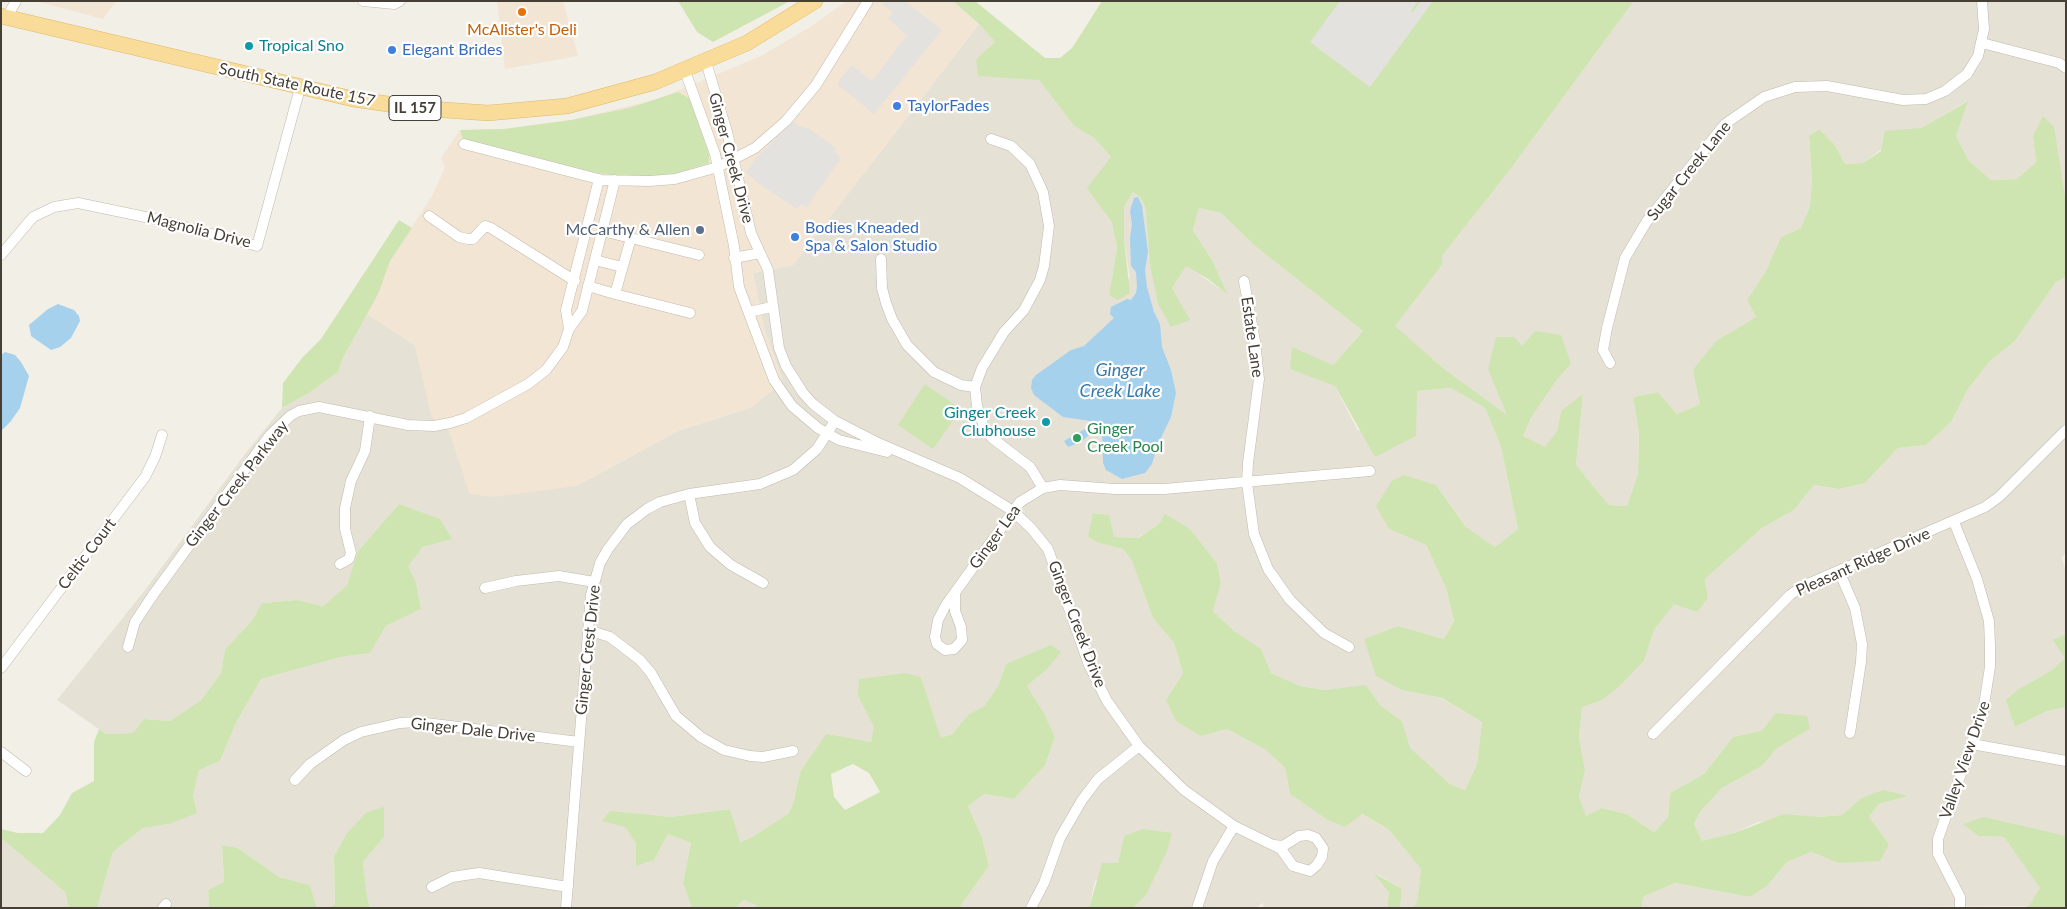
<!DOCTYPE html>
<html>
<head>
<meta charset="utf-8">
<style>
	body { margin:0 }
	#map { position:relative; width:2067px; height:909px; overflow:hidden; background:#f2efe7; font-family:Lato,sans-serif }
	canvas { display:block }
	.frame { position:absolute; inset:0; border:2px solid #453f36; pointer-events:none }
</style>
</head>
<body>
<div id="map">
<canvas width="2067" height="909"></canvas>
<div class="frame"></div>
</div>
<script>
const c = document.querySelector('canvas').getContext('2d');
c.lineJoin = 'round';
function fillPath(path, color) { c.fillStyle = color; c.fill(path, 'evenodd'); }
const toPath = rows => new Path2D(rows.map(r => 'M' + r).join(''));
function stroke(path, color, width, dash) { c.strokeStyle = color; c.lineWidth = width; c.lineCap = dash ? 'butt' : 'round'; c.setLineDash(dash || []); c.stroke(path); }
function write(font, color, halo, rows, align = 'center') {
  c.font = font + ' Lato,sans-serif'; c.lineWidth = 4.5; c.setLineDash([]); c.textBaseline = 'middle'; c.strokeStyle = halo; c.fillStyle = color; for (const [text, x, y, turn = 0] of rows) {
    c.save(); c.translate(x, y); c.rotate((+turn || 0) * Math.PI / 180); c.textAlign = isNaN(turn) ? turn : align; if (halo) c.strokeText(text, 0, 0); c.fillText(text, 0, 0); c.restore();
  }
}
const residential = toPath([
	[1634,1,2066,1,2066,203,2060,179,2033,136,2036,162,2017,179,1991,180,1969,161,1956,136,1967,101,1921,128,1906,131,1863,163,1845,164,1835,145,1818,129,1809,137,1812,179,1810,206,1801,228,1781,237,1766,271,1747,300,1756,317,1716,341,1700,404,1677,414,1658,392,1633,397,1639,433,1638,474,1627,506,1609,505,1576,465,1583,395,1561,411,1557,431,1545,448,1523,436,1531,418,1556,381,1571,364,1502,398,1508,416,1443,368,1394,327,1442,265,1442,256,1509,171],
	[979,24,995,42,976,59,1016,77,1039,80,1074,126,1094,138,1111,157,1105,214,1112,223,1117,248,1109,295,1130,278,1124,239,1124,207,1133,192,1141,198,1146,210,1148,232,1172,288,1186,265,1227,294,1212,260,1193,230,1199,208,1221,213,1255,246,1363,331,1333,365,1335,386,1358,431,1417,391,1451,388,1485,408,1501,447,1518,529,1495,547,1466,527,1436,485,1389,529,1426,545,1446,588,1454,621,1444,639,1398,626,1364,639,1402,690,1441,698,1482,722,1477,764,1465,790,1450,784,1409,748,1402,721,1380,705,1366,686,1325,690,1300,686,1271,673,1260,649,1234,631,1213,611,1221,583,1217,563,1190,529,1159,524,1137,538,1113,537,1108,515,1093,513,1099,543,1123,549,1132,561,1153,618,1174,643,1183,673,1166,700,1201,736,1227,729,1266,750,1285,768,1290,794,1361,814,1388,829,1421,869,1417,904,1412,908,1400,908,1402,889,1376,873,1389,893,1387,908,1264,908,1263,903,1255,908,1133,908,1146,894,1153,877,1124,836,1118,863,1095,881,1089,908,959,908,989,866,982,838,968,806,984,794,1014,799,1045,765,1055,737,1044,713,1027,686,1046,670,1006,664,998,686,984,706,969,714,952,734,941,739,921,677,858,696,875,727,871,742,826,735,800,772,794,801,788,814,754,836,739,842,730,809,671,817,646,816,625,827,636,844,654,860,668,834,691,843,683,883,692,908,370,908,367,896,363,862,384,837,347,833,334,856,335,904,328,908,317,908,310,885,279,877,238,848,222,845,224,882,208,890,209,908,97,908,113,852,143,828,169,824,193,796,199,770,220,761,236,723,261,679,341,657,370,653,386,626,421,609,416,582,407,566,423,547,452,539,399,504,358,551,347,585,323,606,297,600,262,603,251,622,225,649,221,673,201,700,170,721,144,719,133,733,106,734,57,700,145,590,245,454,282,408,309,393,338,372,343,358,367,314,415,345,432,417,449,430,470,494,576,486,680,430,750,408,783,382,764,328,753,273,793,265],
	[2066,277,2066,552,2062,558,2066,572,2065,658,2052,670,2019,689,2015,727,2047,711,2066,707,2066,836,2053,834,1979,836,2004,837,2041,888,2029,906,1642,908,1643,897,1675,883,1750,897,1768,885,1787,862,1811,852,1838,863,1889,844,1869,817,1879,804,1906,796,1861,798,1842,815,1758,822,1734,833,1702,842,1694,824,1700,812,1722,788,1762,766,1776,749,1810,729,1776,713,1761,731,1733,737,1704,774,1670,793,1668,817,1654,832,1627,814,1602,808,1586,817,1579,797,1585,770,1579,737,1582,706,1602,700,1619,687,1644,661,1654,630,1674,603,1708,598,1705,579,1762,528,1794,510,1814,485,1839,489,1865,483,1898,448,1926,445,1951,422,1968,389,1990,361,2015,341,2056,282],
	[1,838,65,892,69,908,1,908],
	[744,900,756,905,757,908,735,908]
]);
const commercial = toPath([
	[36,1,116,1,103,19],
	[497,1,563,1,578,56,505,69],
	[847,1,953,1,979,24,793,265,753,273,764,328,783,382,750,408,680,430,576,486,493,497,470,494,449,430,432,417,415,345,367,314,390,261,432,196,445,168,441,158,460,130,504,129,571,120,658,99,761,56,810,27]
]);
const green = toPath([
	[678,1,790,1,713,42,697,32],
	[953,1,975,1,1045,58,1060,58,1072,48,1102,1,1634,1,1509,171,1442,256,1442,265,1395,326,1443,368,1507,415,1488,369,1496,337,1514,337,1522,346,1535,331,1561,335,1571,364,1556,381,1531,418,1523,436,1545,447,1557,431,1561,411,1583,394,1576,465,1609,505,1627,506,1638,474,1639,433,1633,397,1658,392,1677,414,1700,404,1693,370,1716,341,1756,317,1747,300,1766,271,1781,237,1801,228,1810,206,1812,179,1809,136,1819,129,1835,145,1845,164,1863,163,1881,151,1885,131,1921,128,1968,101,1956,136,1969,161,1991,180,2017,179,2036,162,2033,136,2043,116,2054,127,2066,203,2066,277,2056,282,2015,341,1990,361,1968,389,1951,422,1926,445,1898,448,1865,483,1839,489,1814,485,1794,510,1762,528,1705,579,1708,598,1697,612,1674,604,1654,630,1644,661,1619,687,1602,700,1582,707,1579,737,1585,770,1579,797,1586,816,1602,808,1627,814,1654,832,1668,817,1670,793,1704,774,1733,737,1761,731,1776,713,1807,716,1810,729,1776,749,1762,766,1722,788,1700,812,1694,824,1702,841,1734,833,1784,814,1818,817,1842,815,1861,798,1883,790,1908,796,1879,804,1869,817,1889,844,1880,861,1838,863,1811,852,1787,862,1768,885,1750,897,1675,883,1643,897,1642,908,1412,908,1417,903,1421,869,1388,829,1362,814,1345,827,1328,820,1290,794,1285,768,1266,750,1227,729,1201,736,1176,721,1166,700,1183,673,1174,643,1153,618,1132,561,1123,549,1099,543,1088,537,1093,513,1109,515,1114,537,1138,538,1159,524,1165,514,1190,529,1217,563,1221,583,1213,611,1234,631,1261,649,1271,673,1300,686,1325,690,1366,685,1380,705,1402,721,1410,748,1450,784,1465,790,1477,764,1482,722,1442,698,1402,690,1376,676,1364,639,1398,626,1444,639,1454,621,1446,588,1426,545,1389,529,1376,506,1392,481,1404,475,1436,485,1466,527,1495,547,1518,529,1501,447,1485,408,1451,388,1417,391,1416,436,1375,457,1335,386,1290,369,1292,347,1333,365,1363,331,1255,246,1221,213,1199,208,1193,230,1212,260,1228,295,1208,279,1186,266,1172,288,1190,320,1171,327,1158,304,1150,264,1146,210,1141,198,1133,192,1124,207,1124,239,1130,293,1118,300,1109,295,1117,248,1112,223,1087,188,1111,157,1094,138,1074,126,1039,80,978,76,976,59,995,42,979,24],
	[678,92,690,99,709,154,709,163,679,173,653,177,626,177,593,172,463,139,460,130,504,129,571,120,629,108],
	[399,220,412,228,390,261,378,294,343,358,338,372,309,393,282,408,283,383,302,358,321,339],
	[925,384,961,409,933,449,898,425],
	[399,504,440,519,452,539,423,547,408,566,416,582,421,609,386,626,370,653,341,657,261,679,236,723,220,761,199,770,193,796,197,813,169,824,143,828,113,852,97,908,69,908,65,892,1,838,1,829,18,833,43,833,60,815,72,793,94,781,94,742,99,729,106,734,133,733,144,719,170,721,201,700,221,673,225,649,251,622,262,603,297,600,323,606,347,585,358,551],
	[2066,634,2066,707,2047,711,2015,727,2006,700,2019,689,2052,670,2065,658,2053,640],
	[1051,645,1061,652,1046,670,1027,686,1044,713,1055,737,1045,765,1014,799,984,794,968,806,982,838,989,866,959,908,757,908,756,905,744,900,735,908,692,908,683,883,691,843,668,834,654,860,636,866,636,844,625,827,602,821,610,811,671,817,730,809,740,842,754,836,788,814,794,801,800,772,826,734,871,742,874,727,858,696,859,679,906,673,921,677,941,738,952,734,969,714,984,706,998,686,1006,664],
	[853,764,869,773,880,792,845,810,834,797,831,774],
	[384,807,384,837,363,862,367,896,370,908,328,908,335,904,334,856,347,833,367,812],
	[1984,817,2066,836,2066,908,2018,908,2029,906,2040,888,2004,837,1979,836,1963,824],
	[1143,829,1172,833,1167,851,1146,895,1133,908,1089,908,1102,863,1118,863,1124,836],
	[222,845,238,848,279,877,310,885,317,908,209,908,208,890,224,882],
	[1374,873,1402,889,1400,908,1387,908,1389,893]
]);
const parking = toPath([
	[886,1,905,1,942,30,874,114,838,85,839,80,852,65,872,81,907,35,888,19,893,12,882,4],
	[1340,1,1418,1,1411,11,1412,13,1421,1,1433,1,1370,87,1310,42],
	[794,121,798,126,808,128,836,148,834,151,841,158,807,207,801,204,797,209,762,186,746,172,756,158]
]);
const water = toPath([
	[1138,197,1142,206,1148,252,1145,270,1147,287,1154,312,1160,324,1162,347,1171,370,1176,393,1171,417,1158,444,1152,464,1145,473,1122,479,1106,470,1103,463,1102,433,1097,425,1090,421,1063,417,1034,395,1031,388,1032,380,1036,375,1071,350,1084,346,1114,318,1110,314,1111,307,1127,299,1131,300,1136,293,1137,286,1136,272,1131,266,1130,238,1132,224,1130,211,1134,198],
	[58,304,74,310,79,316,80,321,71,338,60,347,51,350,31,336,29,325,48,309],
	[5,352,15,355,21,362,29,376,20,408,11,421,1,431,1,355],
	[1085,429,1089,435,1081,442,1068,447,1064,441]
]);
const minor = toPath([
	[363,1,394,4,400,1],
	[7,17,16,1],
	[1982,43,2059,63,2066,68],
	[706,62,727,132,751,233,768,270,779,348,786,366,803,393,813,404,835,421,876,442,960,478,1013,511,1031,528,1048,549,1089,665,1107,701,1139,746,1184,790,1234,826,1281,849,1293,866,1310,871,1317,865,1322,857,1323,848,1316,838,1308,835,1299,836,1283,846,1274,845],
	[685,71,715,154,734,246,739,287,774,380,792,406,818,428,839,440,887,452],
	[991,139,1011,146,1030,164,1043,192,1049,226,1044,266,1040,280,1024,310,1004,332,982,368,975,387,977,406,984,427,992,438,1030,467,1043,488],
	[464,144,602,180,650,181,675,179,718,167,755,148,786,121,816,85,868,1],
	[429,216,459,237,468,239,473,239,485,226,491,228,575,281],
	[631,238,699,255],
	[1,255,33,217,54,207,78,203,155,219,257,246,300,88],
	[734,258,760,253],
	[881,259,882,288,886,303,892,319,907,345,934,372,961,385,975,387],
	[595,260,622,267],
	[1244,281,1255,341,1259,379,1248,463,1247,483,1254,534,1268,569,1290,600,1324,633,1349,647],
	[588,286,615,294,631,238,602,231],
	[615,294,690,313],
	[749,312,772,307],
	[569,329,566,310,599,179],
	[1610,363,1603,350,1607,328,1625,258,1647,221,1725,124,1764,97,1795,87,1827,86,1903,100,1926,99,1945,91,1967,74,1978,56,1984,29,1982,1],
	[689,494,695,523,710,547,731,565,763,583],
	[1954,522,1977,579,1989,621,1990,645,1990,667,1983,711,1938,839,1938,854,1960,897,1960,908],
	[340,564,349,559,351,553,345,529,345,508,351,481,365,451,370,416],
	[1839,571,1855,608,1862,644,1861,662,1850,733],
	[485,588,516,581,559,576,594,582],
	[955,595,955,611,961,627,962,640,954,649,945,650,937,644,935,637,938,620,946,605,1020,502,1043,488,1060,485,1115,489,1164,489,1370,471],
	[588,630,610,637,640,660,651,673,676,716,701,737,724,750,750,756,763,757,793,751],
	[128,647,135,622,153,595,270,435,290,416,299,411,319,407,408,425,434,426,450,423,466,418,528,384,546,370,563,347,569,329,582,311,615,180],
	[1,668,145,477,155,457,162,435],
	[1653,734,1790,595,1803,586,1985,507,1999,497,2066,430],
	[1972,744,2066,761],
	[1,752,26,771],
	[295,780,310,764,344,740,361,732,400,723,418,722,579,742],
	[432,887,452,877,479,873,568,887],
	[163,908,166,904],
	[566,908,591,595,600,563,608,549,627,524,647,509,660,502,689,494,760,484,793,470,817,449,835,421],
	[1031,908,1044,883,1060,838,1082,800,1098,779,1139,746],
	[1197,908,1213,861,1234,826]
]);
const primary = toPath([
	[1,16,353,99,416,108,488,113,567,106,655,82,747,43,815,1]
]);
const markers = [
	[522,12,5,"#e8710a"],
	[249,46,5,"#0f9aa8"],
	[392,50,5,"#3f7fe0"],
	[897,106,5,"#3f7fe0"],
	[700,230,5,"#5c6f8a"],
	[795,237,5,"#3f7fe0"],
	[1046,422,5,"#0f9aa8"],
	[1077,438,5,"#2e9e5b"]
];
const shields = [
	[415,108,52]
];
const shieldNames = [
	["IL 157",415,108]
];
const foodNames = [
	["McAlister's Deli",522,30]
];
const cultureNames = [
	["Tropical Sno",259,46],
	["Ginger Creek",1036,413,"right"],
	["Clubhouse",1036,431,"right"]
];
const shopNames = [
	["Elegant Brides",402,50],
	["TaylorFades",907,106],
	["Bodies Kneaded",805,228],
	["Spa & Salon Studio",805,246]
];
const streetNames = [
	["South State Route 157",297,85,12],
	["Ginger Creek Drive",731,158,75],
	["Sugar Creek Lane",1689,171,-51],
	["Magnolia Drive",199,230,14],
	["Estate Lane",1252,337,82],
	["Ginger Creek Parkway",237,484,-52],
	["Ginger Lea",995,537,-54],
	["Celtic Court",87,554,-53],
	["Pleasant Ridge Drive",1863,562,-24],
	["Ginger Creek Drive",1077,624,69],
	["Ginger Crest Drive",588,650,-84],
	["Ginger Dale Drive",473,730,6],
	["Valley View Drive",1965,760,-71]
];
const serviceNames = [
	["McCarthy & Allen",690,230]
];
const leisureNames = [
	["Ginger",1087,429],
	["Creek Pool",1087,447]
];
const waterNames = [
	["Ginger",1120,370],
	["Creek Lake",1120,391]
];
fillPath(residential, '#e6e1d5');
fillPath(commercial, '#f3e5d3');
fillPath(green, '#cee5b2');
fillPath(parking, '#e4e2df');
fillPath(water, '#a6d1ec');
stroke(minor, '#c0b9ad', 11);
stroke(primary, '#ddb96a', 16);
stroke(minor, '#fff', 10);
stroke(primary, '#f9dc99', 15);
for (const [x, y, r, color] of markers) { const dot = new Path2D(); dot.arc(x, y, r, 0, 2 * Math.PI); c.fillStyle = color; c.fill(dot); stroke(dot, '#fff', 2); }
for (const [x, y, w] of shields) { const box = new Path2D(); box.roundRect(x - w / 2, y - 12.5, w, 25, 4); c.fillStyle = '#fff'; c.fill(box); stroke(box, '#453f36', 1); }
write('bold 15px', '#453f36', null, shieldNames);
write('16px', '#c56008', '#fff', foodNames);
write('16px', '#0d838f', '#fff', cultureNames, 'left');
write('16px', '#366cbe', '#fff', shopNames, 'left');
write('16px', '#453f36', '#fff', streetNames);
write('16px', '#4e5e75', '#fff', serviceNames, 'right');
write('16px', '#27864d', '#fff', leisureNames, 'left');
write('italic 18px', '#357bac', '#fff', waterNames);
</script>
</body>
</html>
